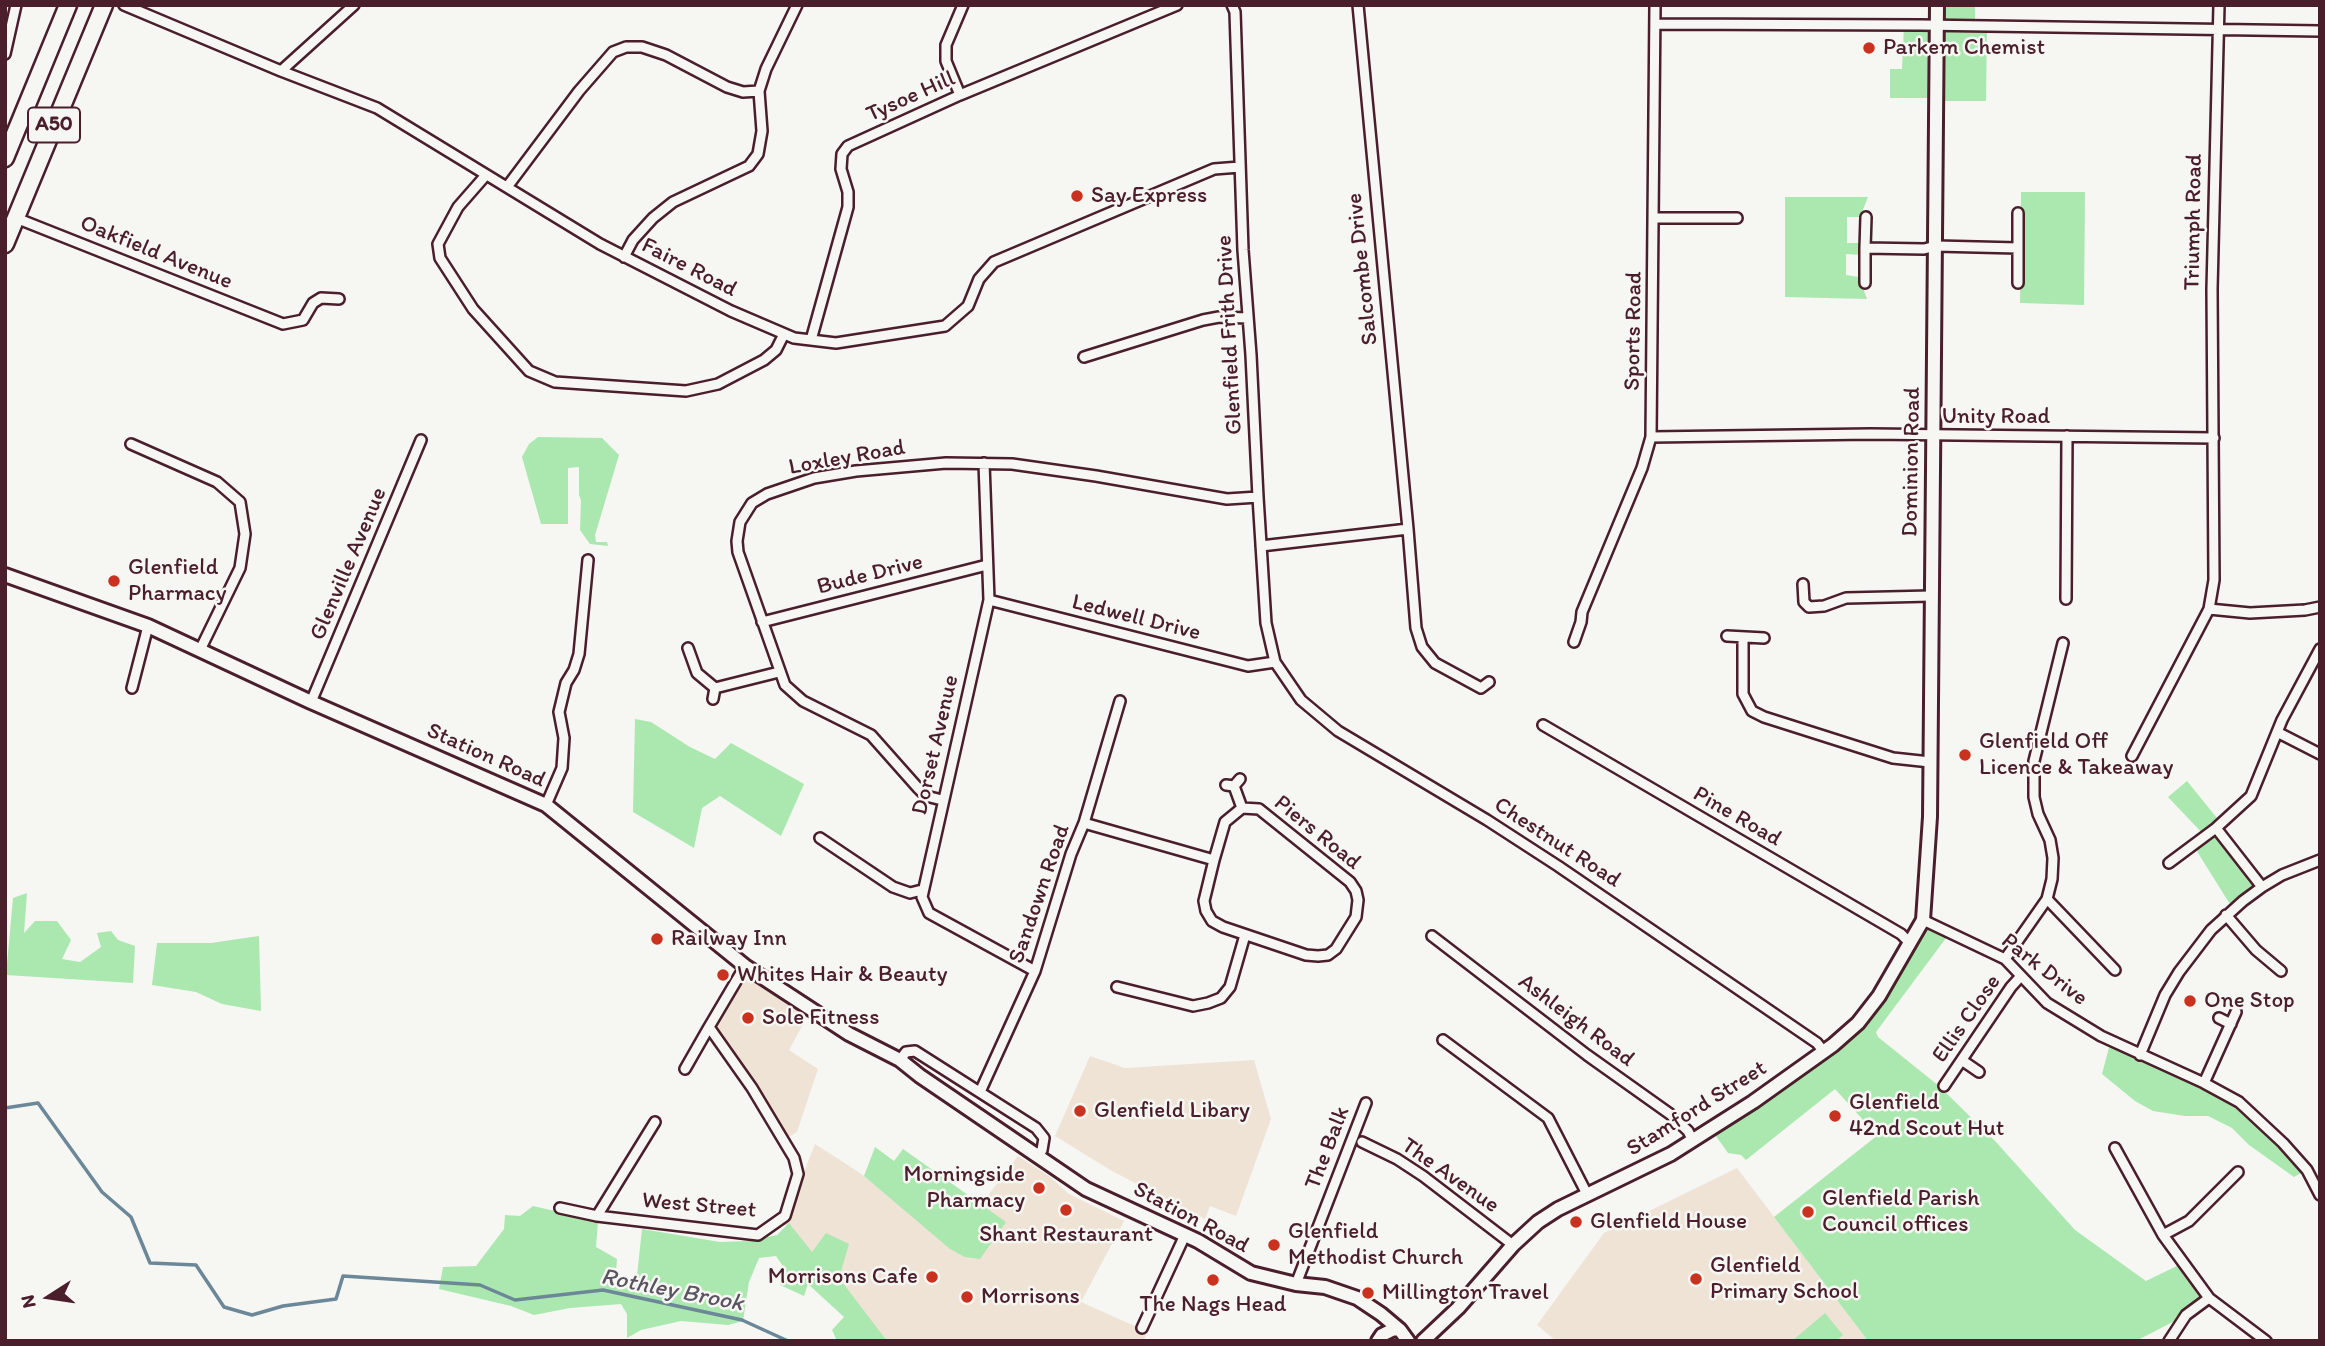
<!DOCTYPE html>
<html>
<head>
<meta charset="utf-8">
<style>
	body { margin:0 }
	#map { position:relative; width:2325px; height:1346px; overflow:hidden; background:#f6f6f2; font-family:Itim,sans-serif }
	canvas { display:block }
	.frame { position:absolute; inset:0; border:7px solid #4a1f2b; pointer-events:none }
	.north { position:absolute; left:14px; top:1262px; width:70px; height:70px; -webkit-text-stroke:5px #f6f6f2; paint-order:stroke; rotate:258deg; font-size:19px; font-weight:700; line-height:28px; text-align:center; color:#4a1f2b }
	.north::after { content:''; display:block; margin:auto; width:24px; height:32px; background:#4a1f2b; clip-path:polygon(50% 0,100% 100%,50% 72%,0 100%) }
</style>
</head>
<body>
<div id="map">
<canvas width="2325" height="1346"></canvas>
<div class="frame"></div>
<div class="north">N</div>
</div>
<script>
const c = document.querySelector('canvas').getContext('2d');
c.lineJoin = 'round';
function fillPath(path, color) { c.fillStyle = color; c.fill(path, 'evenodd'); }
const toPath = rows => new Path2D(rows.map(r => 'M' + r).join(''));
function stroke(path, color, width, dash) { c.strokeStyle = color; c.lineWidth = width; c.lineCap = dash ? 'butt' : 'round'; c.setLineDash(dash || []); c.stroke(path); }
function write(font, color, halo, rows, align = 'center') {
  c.font = font + ' Itim,sans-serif'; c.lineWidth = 5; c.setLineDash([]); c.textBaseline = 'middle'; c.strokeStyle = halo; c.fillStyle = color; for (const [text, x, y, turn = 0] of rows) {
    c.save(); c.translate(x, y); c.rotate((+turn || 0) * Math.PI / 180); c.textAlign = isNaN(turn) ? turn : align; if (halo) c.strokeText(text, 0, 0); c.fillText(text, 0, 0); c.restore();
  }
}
const built = toPath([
	[747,973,808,1015,789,1050,818,1069,797,1132,787,1138,755,1084,715,1027],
	[1090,1056,1125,1068,1254,1060,1271,1119,1236,1216,1210,1206,1205,1219,1112,1171,1055,1136],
	[815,1144,860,1173,900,1205,1005,1222,980,1206,1018,1156,1049,1176,1069,1194,1124,1221,1081,1302,1148,1332,1143,1341,875,1341,784,1223],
	[1737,1168,1868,1341,1556,1341,1537,1325,1604,1233]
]);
const green = toPath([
	[1937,5,1975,5,1975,26,1987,26,1986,101,1937,101,1936,98,1890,98,1890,69,1902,69,1904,25,1936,26],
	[2021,192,2085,192,2084,305,2020,303],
	[1785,197,1868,197,1860,217,1847,217,1847,243,1862,243,1861,255,1846,254,1846,275,1859,277,1867,299,1785,297],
	[538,437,602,438,619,455,595,535,596,542,607,542,608,546,590,544,580,530,581,500,579,495,579,467,568,468,568,524,541,524,522,457,529,444],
	[635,719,651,722,690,747,715,759,731,743,804,784,781,836,720,796,702,808,694,848,633,812],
	[2187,781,2221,823,2217,828,2262,887,2233,909,2198,853,2195,843,2205,836,2168,797],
	[27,893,24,933,35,921,57,921,71,940,62,959,80,962,101,947,97,933,111,931,118,940,135,946,133,983,6,975,13,898],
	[1923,920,1949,934,1876,1032,1878,1037,1939,1086,1996,1142,2075,1230,2146,1281,2183,1263,2209,1298,2186,1315,2136,1341,1868,1341,1774,1217,1883,1131,1870,1117,1864,1121,1835,1089,1746,1160,1741,1155,1728,1153,1711,1129,1858,1023],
	[259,936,261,1011,222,1004,196,992,152,985,157,943,211,943],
	[2111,1040,2233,1099,2307,1170,2294,1177,2249,1145,2232,1128,2208,1116,2185,1116,2153,1111,2135,1101,2102,1074],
	[875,1147,894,1161,903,1149,1006,1222,980,1259,965,1257,950,1249,864,1176],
	[533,1206,598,1221,596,1247,617,1259,615,1283,636,1285,642,1229,720,1242,749,1241,777,1235,789,1223,812,1252,826,1233,849,1244,839,1278,887,1341,837,1341,832,1330,844,1317,808,1284,804,1296,780,1285,785,1269,776,1256,759,1258,749,1282,743,1321,728,1325,681,1321,641,1330,627,1338,627,1314,621,1304,570,1308,534,1315,511,1306,439,1289,443,1267,476,1266,504,1229,505,1215,520,1216],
	[1825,1313,1843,1335,1836,1341,1792,1341]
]);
const stream = toPath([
	[5,1108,38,1103,102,1192,131,1217,150,1263,196,1265,224,1307,252,1315,283,1306,336,1299,343,1276,480,1285,515,1300,603,1290,742,1320,788,1341]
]);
const street = toPath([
	[124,5,281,71,377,108,600,244,731,311,794,338,836,343,945,326,968,306,979,279,994,262,1214,169,1240,167],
	[1232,5,1235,12,1243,250,1251,355,1258,497,1266,623,1275,662,1301,700,1338,731,1487,820,1558,866,1817,1043,1824,1052],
	[1656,24,1921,25,2320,31],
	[5,54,16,5],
	[281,71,354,5],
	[960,95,946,61,946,45,963,5],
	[486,175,458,207,438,244,440,258,473,309,529,371,555,382,686,391,718,384,764,360,776,350,784,334],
	[507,187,579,91,613,52,626,47,642,47,666,55,727,87,743,92,759,91],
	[16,218,283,324,303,320,313,303,321,298,339,299],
	[1655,218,1737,218],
	[1865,248,1866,217],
	[624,257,633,240,653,218,673,202,749,166,758,154,762,131,759,91,766,69,797,5],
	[1865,283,1865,248,1924,249,1936,246,2018,248],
	[2018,283,2018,213],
	[811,340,848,207,848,192,841,169,842,154,848,146,960,95,1177,5],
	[1084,357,1203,320,1219,317,1248,318],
	[1651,437,1871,434,2214,438],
	[131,444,217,482,240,502,245,534,240,568,200,650],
	[984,463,989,600,922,897,929,913,1035,971],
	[1408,529,1416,628,1422,647,1435,663,1481,688,1489,682],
	[1261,546,1408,529,1358,5],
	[1803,584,1804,602,1809,607,1824,606,1846,598,1931,596],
	[2066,599,2067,436],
	[989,600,1248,666,1275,662],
	[2209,609,2250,613,2305,610,2320,607],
	[762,622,987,565],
	[1727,636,1764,638],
	[1743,638,1743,694,1752,711,1764,717,1893,758,1930,762],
	[1574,642,1581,622,1582,612,1642,468,1651,437,1655,5],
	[688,648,697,673,715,688,713,699],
	[132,688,148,626],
	[715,688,779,672],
	[311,702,421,440],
	[1543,725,1901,934,1910,943],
	[2277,732,2320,754],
	[2132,756,2209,609,2214,580,2212,289,2219,5],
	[1226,785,1234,786,1240,779],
	[1234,786,1242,808],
	[942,800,926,796,918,788,871,735,803,701,785,685,738,552,737,541,740,522,752,503,767,494,814,478,856,471,946,463,1012,464,1096,476,1227,499,1258,497],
	[546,805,562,768,564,738,559,712,566,683,574,670,579,654,588,560],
	[1084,823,1214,860,1225,822,1242,808,1259,809,1350,882,1356,891,1358,900,1356,917,1336,949,1328,955,1318,956,1306,955,1223,927,1212,921,1206,911,1204,901,1214,860],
	[2216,828,2262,887],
	[820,838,893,887,910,893,922,890],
	[2169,863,2216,828,2251,796,2282,720,2320,649],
	[2047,899,2115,970],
	[2226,915,2256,950,2281,971],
	[1923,920,2005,959,2047,1003,2101,1036,2204,1083,2239,1102,2283,1143,2307,1170,2320,1195],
	[1432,936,1587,1055,1670,1114,1688,1131,1693,1141],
	[2005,959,2047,899,2052,879,2053,858,2050,840,2038,814,2034,797,2034,761,2063,643],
	[1117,987,1193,1006,1208,1003,1221,998,1230,987,1245,935],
	[2219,1018,2231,1024],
	[1443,1040,1548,1118,1587,1194],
	[2140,1055,2165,995,2179,972,2211,930,2243,901,2262,887,2282,875,2320,860],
	[900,1060,906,1052,915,1051,1036,1128,1044,1138,1042,1150,1037,1156],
	[1963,1061,1979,1072],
	[685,1069,709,1027],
	[2204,1083,2236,1012],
	[1944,1086,2011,987,2021,976],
	[980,1092,1035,971,1071,854,1084,823,1120,701],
	[655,1122,597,1216,758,1235,785,1216,798,1174,794,1158,752,1088,709,1027,745,966],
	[1362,1142,1397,1159,1423,1176,1513,1245],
	[2115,1148,2163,1235,2209,1298,2266,1341],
	[560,1208,597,1216],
	[2163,1235,2189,1221,2238,1172],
	[1296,1284,1366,1103],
	[1142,1328,1185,1235],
	[2169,1341,2186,1315,2209,1298]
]);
const secondary = toPath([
	[5,575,148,626,311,702,546,805,745,966,849,1034,900,1060,920,1076,1086,1189,1198,1241,1251,1273,1296,1284,1325,1287,1357,1298,1381,1314,1400,1330],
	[1378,1341,1382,1335,1394,1329,1400,1330,1408,1341],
	[1423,1341,1458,1308,1513,1245,1538,1222,1558,1209,1671,1154,1753,1102,1833,1045,1858,1023,1879,996,1923,920,1930,817,1937,5]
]);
const highway = toPath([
	[5,158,68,5],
	[5,244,104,5]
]);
const markers = [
	[1869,48,7,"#c8321e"],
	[1077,196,7,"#c8321e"],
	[114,581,7,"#c8321e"],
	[1965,755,7,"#c8321e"],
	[657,939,7,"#c8321e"],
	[723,975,7,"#c8321e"],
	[2190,1001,7,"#c8321e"],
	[748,1018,7,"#c8321e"],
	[1080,1111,7,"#c8321e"],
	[1835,1116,7,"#c8321e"],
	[1039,1188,7,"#c8321e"],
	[1066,1210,7,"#c8321e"],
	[1808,1212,7,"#c8321e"],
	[1576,1222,7,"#c8321e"],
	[1274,1245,7,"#c8321e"],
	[932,1277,7,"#c8321e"],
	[1696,1279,7,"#c8321e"],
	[1213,1280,7,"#c8321e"],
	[1368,1293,7,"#c8321e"],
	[967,1297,7,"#c8321e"]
];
const shields = [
	[54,125,52]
];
const shieldNames = [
	["A50",54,125]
];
const poiNames = [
	["Parkem Chemist",1883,48],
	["Say Express",1091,196],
	["Glenfield",128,568],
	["Pharmacy",128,594],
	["Glenfield Off",1979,742],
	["Licence & Takeaway",1979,768],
	["Railway Inn",671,939],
	["Whites Hair & Beauty",737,975],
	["One Stop",2204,1001],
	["Sole Fitness",762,1018],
	["Glenfield",1849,1103],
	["42nd Scout Hut",1849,1129],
	["Glenfield Libary",1094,1111],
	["Morningside",1025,1175,"right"],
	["Pharmacy",1025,1201,"right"],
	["Glenfield Parish",1822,1199],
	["Council offices",1822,1225],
	["Glenfield House",1590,1222],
	["Glenfield",1288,1232],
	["Methodist Church",1288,1258],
	["Shant Restaurant",1066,1235,"center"],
	["Glenfield",1710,1266],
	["Primary School",1710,1292],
	["Morrisons Cafe",918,1277,"right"],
	["Millington Travel",1382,1293],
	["Morrisons",981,1297],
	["The Nags Head",1213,1305,"center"]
];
const streetNames = [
	["Tysoe Hill",911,97,-24],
	["Triumph Road",2194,222,-89],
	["Oakfield Avenue",156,253,22],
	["Faire Road",689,268,27],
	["Salcombe Drive",1363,269,-96],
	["Sports Road",1634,331,-89],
	["Glenfield Frith Drive",1230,335,-93],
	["Unity Road",1996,417],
	["Loxley Road",847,458,-10],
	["Dominion Road",1912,462,-89],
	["Glenville Avenue",349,564,-67],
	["Bude Drive",870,575,-14],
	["Ledwell Drive",1136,618,14],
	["Dorset Avenue",936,745,-77],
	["Station Road",486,756,24],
	["Pine Road",1737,817,30],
	["Piers Road",1317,833,39],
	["Chestnut Road",1557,843,33],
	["Sandown Road",1040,894,-71],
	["Park Drive",2044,970,38],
	["Ellis Close",1967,1019,-55],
	["Ashleigh Road",1576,1021,37],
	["Stamford Street",1697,1109,-32],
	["The Balk",1328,1148,-69],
	["The Avenue",1450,1176,35],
	["West Street",699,1206,5],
	["Station Road",1191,1218,28]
];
const waterNames = [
	["Rothley Brook",672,1291,11]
];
fillPath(built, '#efe3d5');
fillPath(green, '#aae8af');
stroke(stream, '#6b8798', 3.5);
stroke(street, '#4a1f2b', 14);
stroke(secondary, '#4a1f2b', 18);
stroke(highway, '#4a1f2b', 21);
stroke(street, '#f6f6f2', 9);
stroke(secondary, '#f6f6f2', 12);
stroke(highway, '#f6f6f2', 16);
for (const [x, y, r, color] of markers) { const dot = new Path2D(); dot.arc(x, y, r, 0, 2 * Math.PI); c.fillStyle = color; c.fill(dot); stroke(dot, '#f6f6f2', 2.5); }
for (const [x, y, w] of shields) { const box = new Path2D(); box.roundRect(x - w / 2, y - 17.5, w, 35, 5); c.fillStyle = '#f6f6f2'; c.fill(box); stroke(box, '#4a1f2b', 2); }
write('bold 21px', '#4a1f2b', null, shieldNames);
write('23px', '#4a1f2b', '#f6f6f2', poiNames, 'left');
write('23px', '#4a1f2b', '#f6f6f2', streetNames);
write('italic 24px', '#5a5362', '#f6f6f2', waterNames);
</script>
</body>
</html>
